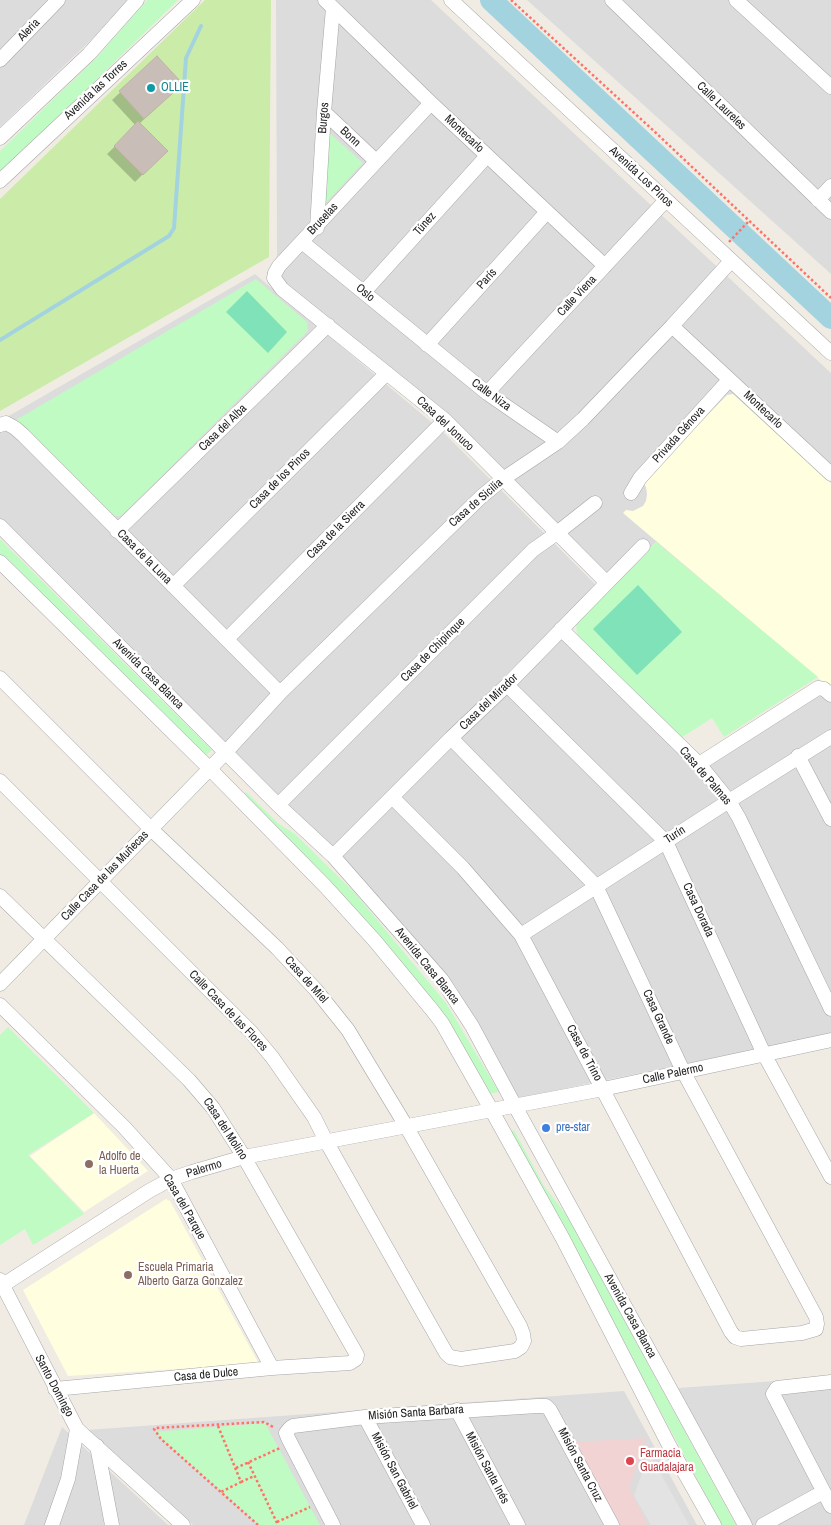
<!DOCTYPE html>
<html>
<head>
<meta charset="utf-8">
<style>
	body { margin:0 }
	canvas { display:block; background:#f0ece4 }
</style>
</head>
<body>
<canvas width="831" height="1525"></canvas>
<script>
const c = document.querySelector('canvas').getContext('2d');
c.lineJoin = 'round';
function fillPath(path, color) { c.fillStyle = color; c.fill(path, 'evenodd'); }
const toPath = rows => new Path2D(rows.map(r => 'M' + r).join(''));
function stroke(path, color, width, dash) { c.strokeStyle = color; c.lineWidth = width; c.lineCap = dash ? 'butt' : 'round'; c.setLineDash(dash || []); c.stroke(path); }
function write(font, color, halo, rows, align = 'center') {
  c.font = font + ' "Archivo Narrow",sans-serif'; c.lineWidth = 4.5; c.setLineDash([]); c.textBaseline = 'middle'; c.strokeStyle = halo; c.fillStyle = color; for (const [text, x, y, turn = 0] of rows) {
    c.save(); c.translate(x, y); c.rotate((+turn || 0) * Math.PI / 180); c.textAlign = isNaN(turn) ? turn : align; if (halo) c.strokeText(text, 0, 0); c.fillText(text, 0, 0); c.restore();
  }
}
const residential = toPath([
	[0,0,127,0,91,40,0,127],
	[276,0,431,0,831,373,831,689,656,542,612,583,445,419,267,273,277,256],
	[527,0,831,0,831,274],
	[255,274,443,432,596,585,331,849,0,519,0,421],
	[561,639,691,765,812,685,831,702,831,729,799,750,831,817,831,1034,518,1098,455,986,342,857],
	[831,744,831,807,808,759],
	[831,1377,831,1525,751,1525,678,1388],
	[624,1391,697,1525,193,1525,87,1430],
	[62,1427,168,1525,24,1525]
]);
const commercial = toPath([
	[646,1438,629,1488,648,1525,620,1525,575,1442]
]);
const education = toPath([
	[733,394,831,483,831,689,623,513,626,510,633,511,643,506,646,501,647,494,646,487,642,482,727,395],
	[94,1113,148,1171,84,1212,30,1156],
	[166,1199,170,1201,258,1362,256,1364,68,1376,23,1290]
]);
const grass = toPath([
	[205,0,271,0,269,257,0,411,0,199]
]);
const park = toPath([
	[147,0,178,0,0,174,0,151,97,57],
	[326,130,363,163,323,206],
	[256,279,307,322,308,331,121,516,111,516,16,420],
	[0,539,212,750,206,755,160,709,123,678,0,555],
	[656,542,818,677,724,737,712,718,681,738,577,636,576,623],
	[246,792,279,824,295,834,354,892,446,1003,499,1092,487,1094,444,1019,242,795],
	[8,1027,94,1113,28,1155,84,1214,33,1245,25,1229,0,1245,0,1035],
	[514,1130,544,1186,567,1216,736,1525,722,1525,509,1132],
	[265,1423,320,1525,259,1525,154,1432]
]);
const pitch = toPath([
	[247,291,287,332,268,353,226,312],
	[638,585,682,632,637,675,593,629]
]);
const parking = toPath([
	[649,1452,689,1525,651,1525,634,1496]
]);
const shadow = toPath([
	[157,58,173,92,139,124,166,151,135,182,107,154,136,126,112,100]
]);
const stream = toPath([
	[0,340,169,236,174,228,186,58,201,26]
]);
const river = toPath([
	[491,0,831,318]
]);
const building = toPath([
	[157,56,183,84,144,119,119,91,157,56],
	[138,121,168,151,143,175,114,146,138,121]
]);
const path = toPath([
	[511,0,655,132,831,298],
	[729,242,748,222],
	[218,1426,241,1482,221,1492],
	[248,1462,278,1525],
	[236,1468,280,1448],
	[241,1482,254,1476],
	[277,1522,310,1507],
	[258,1525,161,1439,154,1429,155,1428,264,1422,275,1428]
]);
const minor = toPath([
	[325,0,431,103,605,266],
	[451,0,831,353],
	[612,0,831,212],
	[736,0,831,87],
	[0,60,58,0],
	[431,103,279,266,275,273,274,278,282,289,445,420,606,582],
	[324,112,376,161],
	[0,138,89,54,137,0],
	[0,181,193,0],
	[818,200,831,186],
	[317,228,324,112,333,8],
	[302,242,487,393,558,442],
	[364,292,487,156],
	[672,326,831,474],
	[427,345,546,213],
	[487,393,666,200],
	[0,425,6,423,15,428,23,435,280,693],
	[631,493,640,478,729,380],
	[0,526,278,805,333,856,442,980,472,1026,515,1106,745,1525],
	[117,531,328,325],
	[0,562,209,768,326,887,375,941,432,1010,442,1023,492,1111,563,1239,670,1447,714,1525],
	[173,586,387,373],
	[561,629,699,764,729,801,739,818,831,1009],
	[227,639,445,420],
	[0,678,151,829,277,948,316,990,348,1030,406,1126,520,1326,523,1334,524,1341,521,1347,515,1351,461,1359,450,1357,446,1353,326,1141,314,1117,272,1057,251,1032,0,781],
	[507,685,666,842,764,1054,831,1177],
	[798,756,831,819],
	[699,764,818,688,824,689,831,695],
	[392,797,463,868,521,935,731,1332,735,1337,741,1339,802,1333,816,1329,817,1324,816,1317,683,1071,596,886,451,738],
	[278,805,533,550,557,533,595,503],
	[333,856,451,738,507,685,643,546],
	[0,896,189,1080,213,1108,244,1157,357,1355,356,1359,350,1363,272,1368,55,1389],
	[521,935,729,801,831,737],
	[0,984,226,752,280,693,482,496,503,479,558,442,583,419,672,326,731,261],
	[0,1005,124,1127,171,1179,272,1368],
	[0,1280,77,1429,68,1479,52,1525],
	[3,1285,149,1191,171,1179,192,1172,244,1157,603,1089,831,1040],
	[831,1382,777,1388,773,1394,831,1506],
	[457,1410,518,1525],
	[365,1417,423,1525],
	[77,1429,183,1525],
	[97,1446,112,1525],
	[333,1525,288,1438,286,1433,290,1428,293,1426,365,1417,537,1406,546,1406,550,1410,612,1525],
	[763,1525,823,1492]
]);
const markers = [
	[151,88,5,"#0f9aa8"],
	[546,1128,5,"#3f7fe0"],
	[89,1164,5,"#8d6e63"],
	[128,1275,5,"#8d6e63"],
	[630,1461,5,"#e0444e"]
];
const streetNames = [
	["Aleria",29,30,-46],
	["Avenida las Torres",96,90,-43],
	["Calle Laureles",721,106,44],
	["Burgos",324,118,-86],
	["Montecarlo",464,134,43],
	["Bonn",350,137,43],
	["Avenida Los Pinos",641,177,43],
	["Bruselas",323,219,-47],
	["Túnez",425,224,-48],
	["París",487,279,-48],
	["Oslo",365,293,40],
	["Calle Viena",577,296,-47],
	["Calle Niza",491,395,36],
	["Montecarlo",763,410,43],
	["Casa del Jonuco",445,424,43],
	["Casa del Alba",223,428,-44],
	["Privada Génova",679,435,-48],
	["Casa de los Pinos",280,479,-45],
	["Casa de Sicilia",476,503,-41],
	["Casa de la Sierra",336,530,-45],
	["Casa de la Luna",144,557,45],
	["Casa de Chipinque",433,650,-45],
	["Avenida Casa Blanca",148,674,45],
	["Casa del Mirador",489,702,-44],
	["Casa de Palmas",705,776,49],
	["Turín",675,835,-33],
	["Calle Casa de las Muñecas",105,876,-46],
	["Casa Dorada",698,910,65],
	["Avenida Casa Blanca",427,966,51],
	["Casa de Miel",306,980,48],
	["Calle Casa de las Flores",228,1011,46],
	["Casa Grande",658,1017,65],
	["Casa de Trino",584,1053,62],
	["Calle Palermo",673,1074,-12],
	["Casa del Molino",225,1129,57],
	["Palermo",204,1169,-17],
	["Casa del Parque",184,1207,60],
	["Avenida Casa Blanca",630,1316,61],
	["Casa de Dulce",206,1375,-5],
	["Santo Domingo",54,1386,62],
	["Misión Santa Barbara",416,1413,-4],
	["Misión Santa Cruz",580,1465,62],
	["Misión Santa Inés",487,1468,62],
	["Misión San Gabriel",394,1471,62]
];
const cultureNames = [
	["OLLIE",161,88]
];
const shopNames = [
	["pre-star",556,1128]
];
const educationNames = [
	["Adolfo de",99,1157],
	["la Huerta",99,1171],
	["Escuela Primaria",138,1268],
	["Alberto Garza Gonzalez",138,1282]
];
const healthNames = [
	["Farmacia",640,1454],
	["Guadalajara",640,1468]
];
fillPath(residential, '#dddcdc');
fillPath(commercial, '#f1d3d3');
fillPath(education, '#fffede');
fillPath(grass, '#cbeca8');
fillPath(park, '#c0fbc3');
fillPath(pitch, '#7fe2b9');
fillPath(parking, '#e3e3e3');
fillPath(shadow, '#0003');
stroke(stream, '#a3d3df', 4);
stroke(river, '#a3d3df', 22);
fillPath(building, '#c8beb7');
stroke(building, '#c2b2a6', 1);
stroke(minor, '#a6a6a6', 15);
stroke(path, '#ff7266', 2.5, [2.5, 2.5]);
stroke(minor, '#fff', 14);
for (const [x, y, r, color] of markers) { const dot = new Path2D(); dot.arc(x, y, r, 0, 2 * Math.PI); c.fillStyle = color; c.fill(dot); stroke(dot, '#fff', 2); }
write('12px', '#1f1f1f', '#fff', streetNames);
write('12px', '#0d838f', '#fff', cultureNames, 'left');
write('12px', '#366cbe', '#fff', shopNames, 'left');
write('12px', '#785e54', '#fff', educationNames, 'left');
write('12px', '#be3a42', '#fff', healthNames, 'left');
</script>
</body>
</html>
